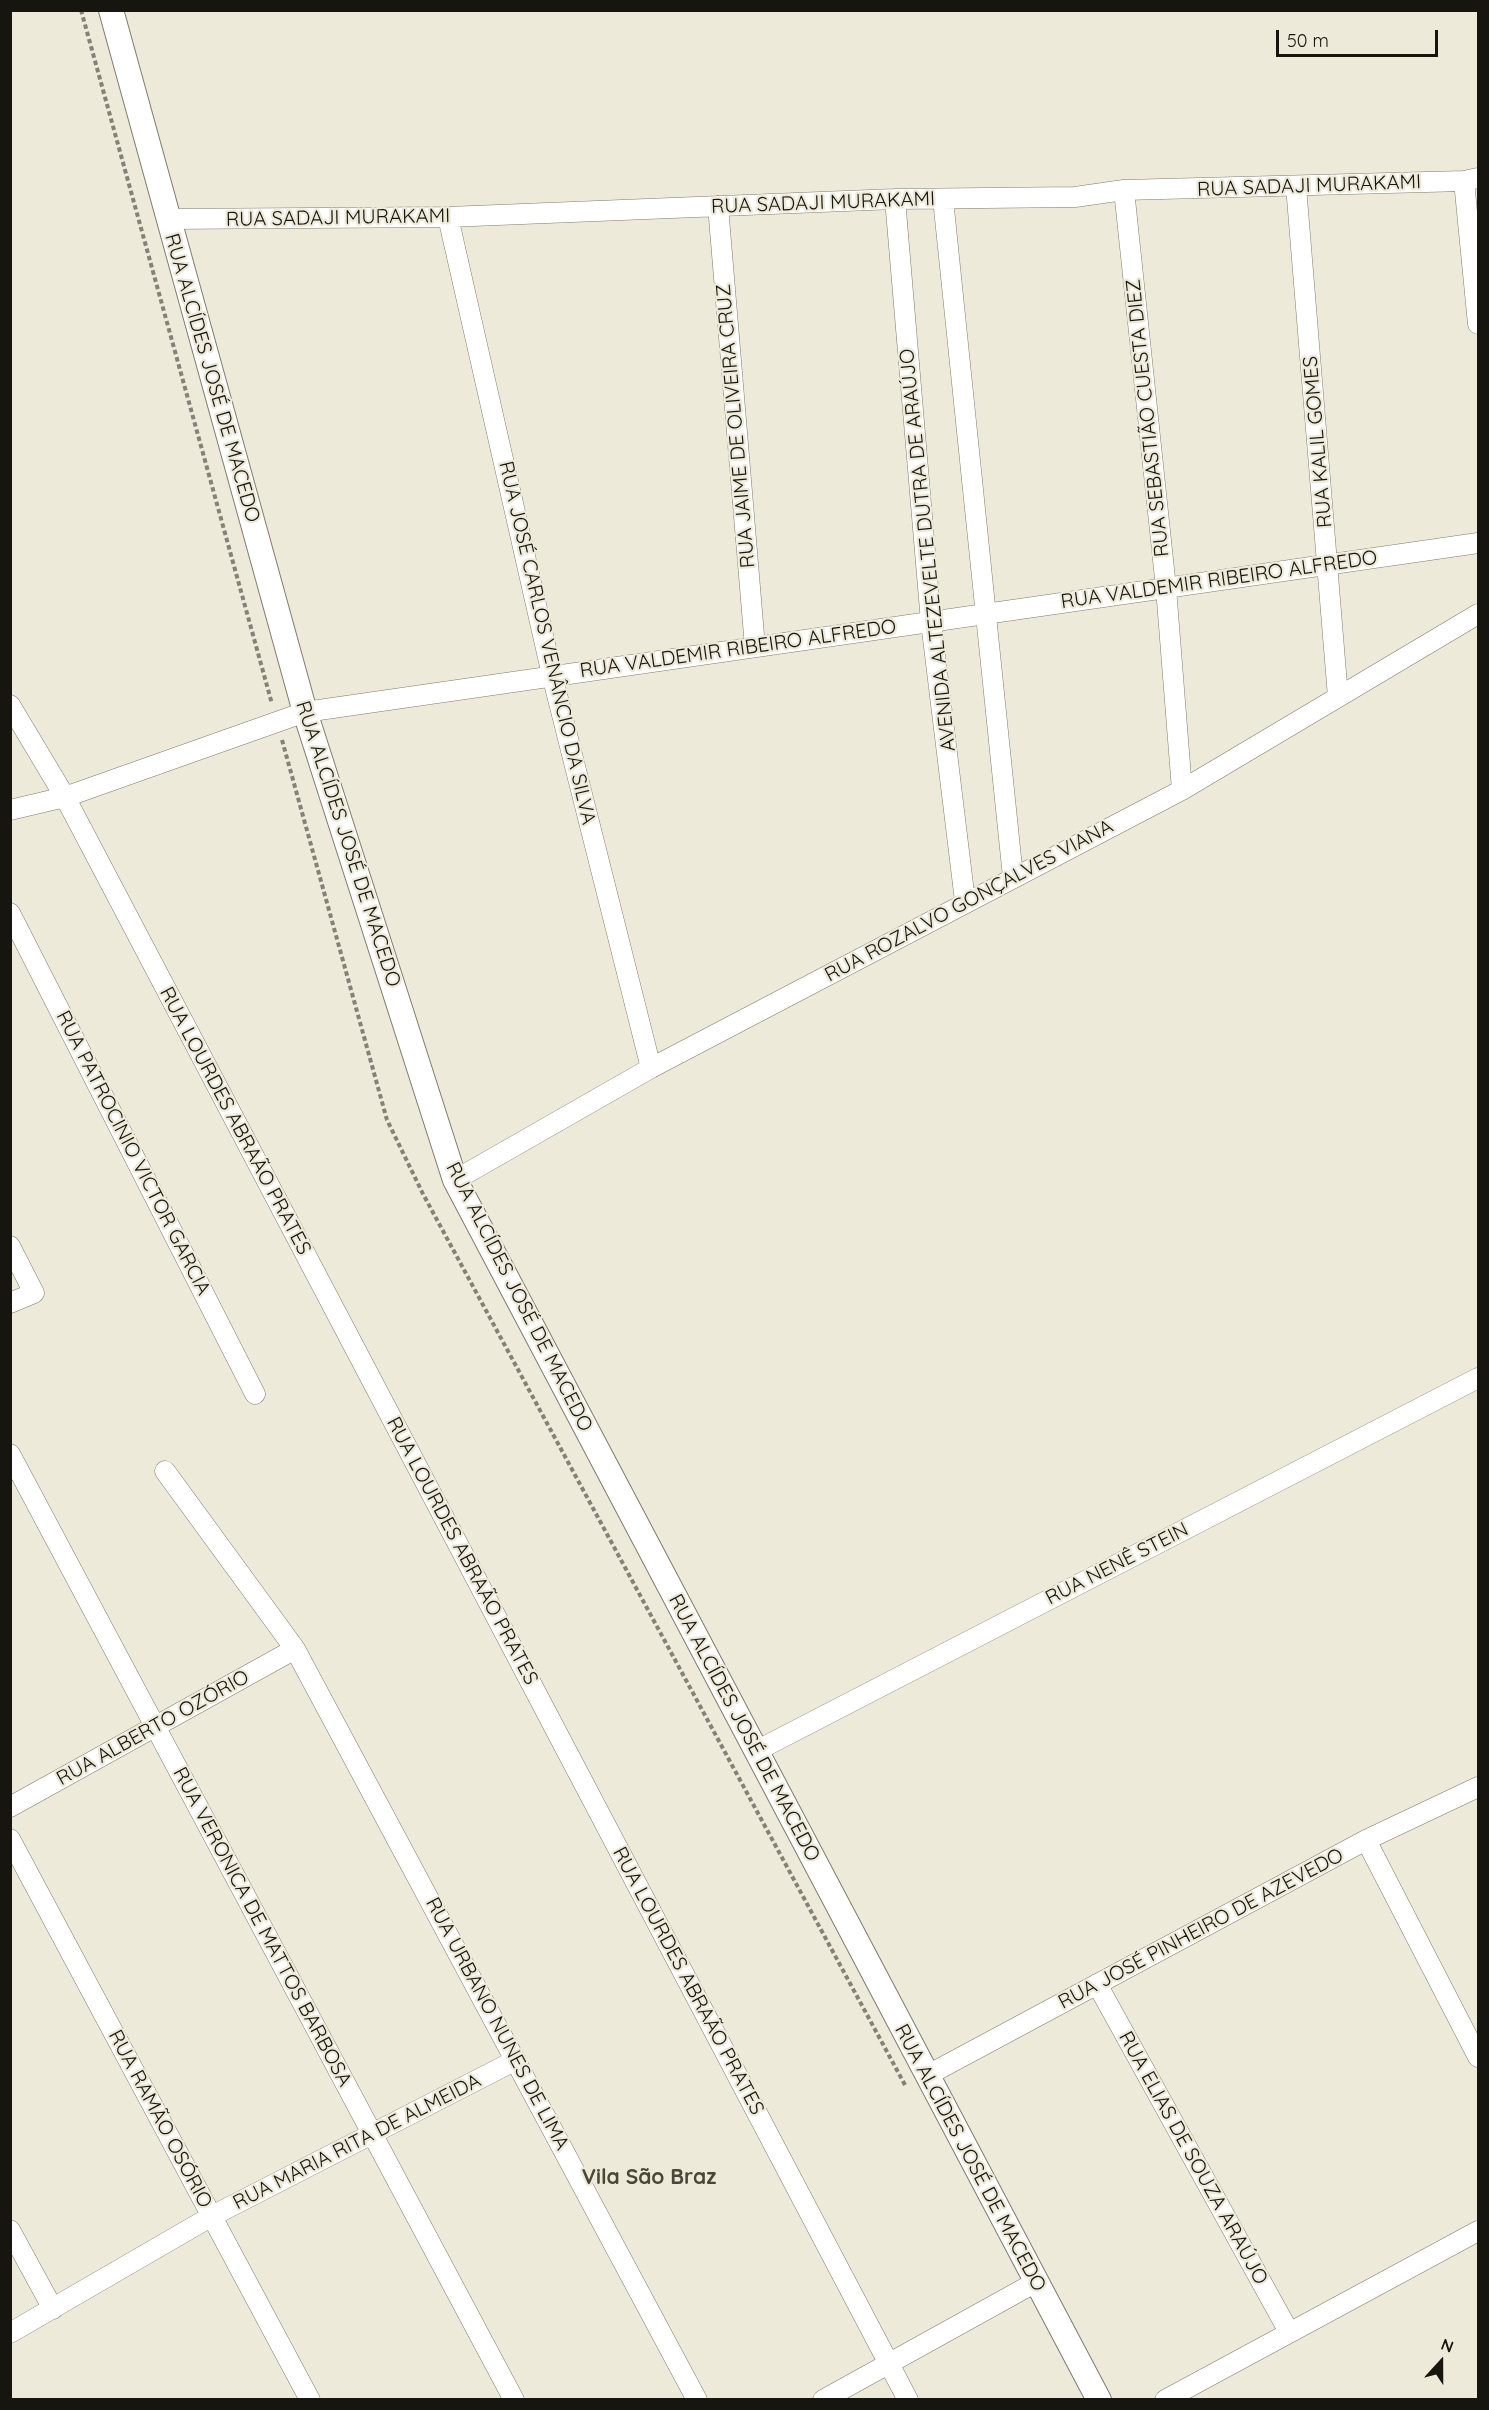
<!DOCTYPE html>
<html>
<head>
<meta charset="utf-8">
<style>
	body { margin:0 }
	#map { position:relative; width:1489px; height:2410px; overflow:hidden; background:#edead9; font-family:Quicksand,sans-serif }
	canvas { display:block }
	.frame { position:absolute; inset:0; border:12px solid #16150f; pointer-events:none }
	.north { position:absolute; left:1411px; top:2332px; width:60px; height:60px; -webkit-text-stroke:4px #edead9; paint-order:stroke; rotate:21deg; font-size:16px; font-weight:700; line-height:24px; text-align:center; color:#16150f }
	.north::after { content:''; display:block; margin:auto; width:21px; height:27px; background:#16150f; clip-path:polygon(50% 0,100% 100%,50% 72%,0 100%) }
	.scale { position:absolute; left:1276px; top:30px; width:162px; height:27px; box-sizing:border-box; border:3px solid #16150f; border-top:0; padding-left:8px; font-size:18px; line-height:21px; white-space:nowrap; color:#16150f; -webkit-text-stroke:4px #edead9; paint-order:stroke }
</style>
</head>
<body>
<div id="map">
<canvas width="1489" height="2410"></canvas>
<div class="frame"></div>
<div class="north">N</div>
<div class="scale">50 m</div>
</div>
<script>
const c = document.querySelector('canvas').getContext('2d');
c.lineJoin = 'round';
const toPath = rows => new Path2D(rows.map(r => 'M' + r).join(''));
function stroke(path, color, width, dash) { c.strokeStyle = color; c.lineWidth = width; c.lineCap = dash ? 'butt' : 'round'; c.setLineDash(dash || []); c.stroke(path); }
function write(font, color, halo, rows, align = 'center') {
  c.font = font + ' Quicksand,sans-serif'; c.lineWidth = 4.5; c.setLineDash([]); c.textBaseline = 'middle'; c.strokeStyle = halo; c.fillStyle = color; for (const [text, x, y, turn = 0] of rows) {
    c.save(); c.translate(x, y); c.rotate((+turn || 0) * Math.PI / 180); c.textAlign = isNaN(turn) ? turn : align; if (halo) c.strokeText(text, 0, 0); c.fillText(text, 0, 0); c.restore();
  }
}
const path = toPath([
	[81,10,272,704],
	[282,740,387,1120,423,1194,905,2085]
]);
const minor = toPath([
	[1464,181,1478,324],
	[1296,186,1338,697],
	[1124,190,1166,588,1182,790],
	[895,199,931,622,965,901],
	[943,199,1013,877],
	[718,206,755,647],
	[448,217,552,675,651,1068],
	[167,219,448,217,895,199,1075,197,1124,190,1464,181,1478,178],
	[10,705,65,797,908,2400],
	[10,810,65,797,305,712,1478,543],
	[10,913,255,1394],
	[455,1180,651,1068,1182,790,1478,614],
	[10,1246,34,1293,10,1303],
	[10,1454,514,2400],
	[165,1471,295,1649,697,2400],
	[756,1751,1478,1378],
	[10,1807,295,1649],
	[10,1839,310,2400],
	[1366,1840,1478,2057],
	[1097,1984,1289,2332],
	[926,2076,1366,1840,1478,1787],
	[10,2230,53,2309],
	[10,2333,212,2216,516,2060],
	[823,2400,1036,2282],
	[1165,2400,1478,2231]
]);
const tertiary = toPath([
	[111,10,305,712,455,1180,1099,2400]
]);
const streetNames = [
	["RUA SADAJI MURAKAMI",1309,186,-2],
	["RUA SADAJI MURAKAMI",823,203,-2],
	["RUA SADAJI MURAKAMI",338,218,-1],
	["RUA ALCÍDES JOSÉ DE MACEDO",212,378,74],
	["RUA SEBASTIÃO CUESTA DIEZ",1148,418,-96],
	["RUA JAIME DE OLIVEIRA CRUZ",736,426,-95],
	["RUA KALIL GOMES",1318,442,-95],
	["AVENIDA ALTEZEVELTE DUTRA DE ARAÚJO",928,550,-96],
	["RUA VALDEMIR RIBEIRO ALFREDO",1219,580,-8],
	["RUA JOSÉ CARLOS VENÂNCIO DA SILVA",547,643,77],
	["RUA VALDEMIR RIBEIRO ALFREDO",738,649,-8],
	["RUA ALCÍDES JOSÉ DE MACEDO",348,844,72],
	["RUA ROZALVO GONÇALVES VIANA",969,901,-28],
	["RUA LOURDES ABRAÃO PRATES",235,1121,62],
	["RUA PATROCINIO VICTOR GARCIA",133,1153,63],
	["RUA ALCÍDES JOSÉ DE MACEDO",519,1297,63],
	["RUA LOURDES ABRAÃO PRATES",462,1551,62],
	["RUA NENÊ STEIN",1117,1564,-27],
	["RUA ALBERTO OZÓRIO",153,1728,-29],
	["RUA ALCÍDES JOSÉ DE MACEDO",744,1728,62],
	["RUA VERONICA DE MATTOS BARBOSA",262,1927,62],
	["RUA JOSÉ PINHEIRO DE AZEVEDO",1201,1929,-28],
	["RUA LOURDES ABRAÃO PRATES",688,1981,62],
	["RUA URBANO NUNES DE LIMA",497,2024,62],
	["RUA RAMÃO OSÓRIO",160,2119,62],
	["RUA MARIA RITA DE ALMEIDA",357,2142,-27],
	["RUA ALCÍDES JOSÉ DE MACEDO",970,2158,62],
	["RUA ELIAS DE SOUZA ARAÚJO",1193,2158,61]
];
const neighbourhoodNames = [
	["Vila São Braz",649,2178]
];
stroke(minor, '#7f7c6d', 21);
stroke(tertiary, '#7f7c6d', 26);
stroke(path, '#848276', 4, [4.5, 3]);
stroke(minor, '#fff', 20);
stroke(tertiary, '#fff', 24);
write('20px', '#16150f', '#edead9', streetNames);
write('bold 21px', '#4a4739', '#edead9', neighbourhoodNames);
</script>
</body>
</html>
